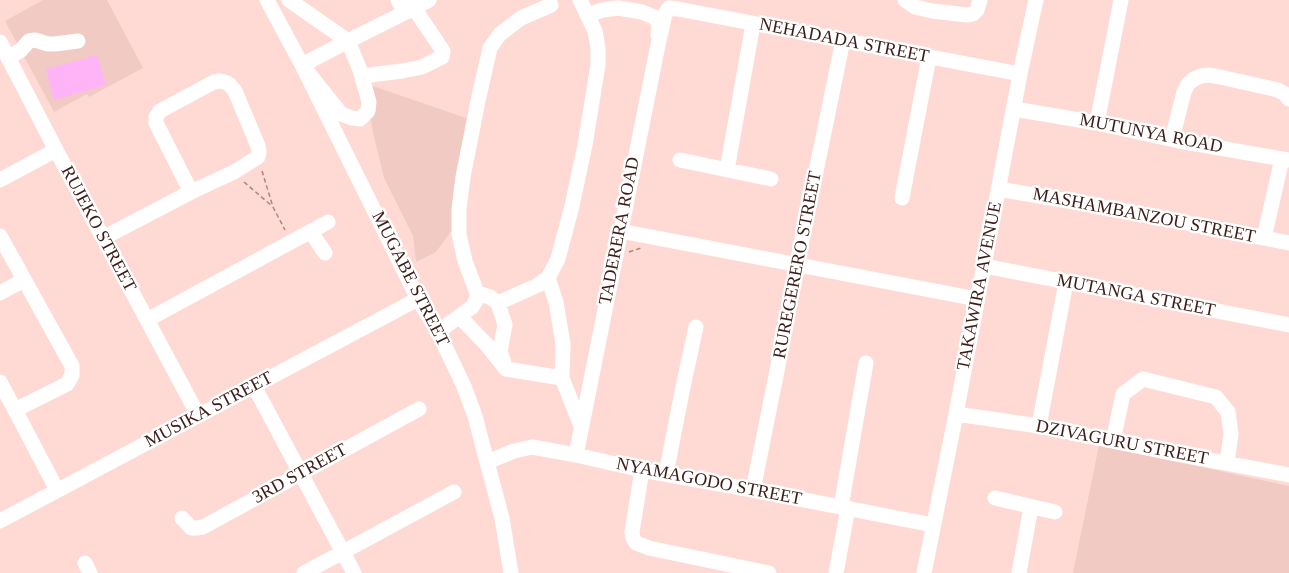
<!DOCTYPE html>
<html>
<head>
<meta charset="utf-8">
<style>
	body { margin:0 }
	canvas { display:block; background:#ffdad4 }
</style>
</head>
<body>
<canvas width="1289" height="573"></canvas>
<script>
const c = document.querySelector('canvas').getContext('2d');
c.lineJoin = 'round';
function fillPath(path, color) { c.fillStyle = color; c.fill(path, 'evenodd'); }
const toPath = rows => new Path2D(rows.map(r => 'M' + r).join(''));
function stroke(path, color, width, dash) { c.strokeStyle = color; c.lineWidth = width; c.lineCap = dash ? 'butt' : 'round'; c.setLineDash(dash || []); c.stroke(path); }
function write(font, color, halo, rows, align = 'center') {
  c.font = font + ' Georgia,serif'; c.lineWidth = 5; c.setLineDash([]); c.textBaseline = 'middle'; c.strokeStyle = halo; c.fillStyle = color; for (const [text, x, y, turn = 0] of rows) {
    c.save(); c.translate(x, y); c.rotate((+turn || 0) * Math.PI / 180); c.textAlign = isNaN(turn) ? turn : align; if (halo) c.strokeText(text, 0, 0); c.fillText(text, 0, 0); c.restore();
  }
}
const built = toPath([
	[43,0,107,0,143,68,89,97,87,94,54,112,5,21],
	[370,85,469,119,455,226,436,252,416,262,413,236,384,178,373,133,368,101],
	[1099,445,1289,486,1289,573,1073,573]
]);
const green = toPath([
	[97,55,106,85,54,100,46,69]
]);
const path = toPath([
	[262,171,273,207,285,230],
	[244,182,272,206],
	[629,252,641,248]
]);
const minor = toPath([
	[267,0,302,65,418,299,438,332,463,384,475,416,487,462,502,518,511,573],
	[289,0,348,41,360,70,369,102,368,111,360,119,352,118,341,114,302,65,348,41,422,4,429,0],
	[905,0,915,7,932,11,967,15,973,14,977,10,980,0],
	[587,15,603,10,618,8,642,12,654,17,659,23,658,36],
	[0,42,56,150,198,415],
	[8,58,21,50,29,41,35,40,48,44,55,44,78,41],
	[362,76,402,71,422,67,442,57,443,51,414,8,400,4,398,0],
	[1014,109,1097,123,1179,141,1289,160],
	[1097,123,1121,0],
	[1172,139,1184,92,1188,84,1194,79,1201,76,1209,75,1220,77,1278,90,1285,94,1289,99],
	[680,160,771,179],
	[727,170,753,24],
	[0,180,56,150],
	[998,189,1098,206,1289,243],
	[902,198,929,57],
	[620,231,977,299],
	[311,232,325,253],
	[0,236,72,366,72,375,67,384,15,410,57,490],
	[103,238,191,192,234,172,258,157,259,152,258,146,235,91,230,85,225,82,220,81,214,82,160,111,156,117,156,123,191,192],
	[1264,238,1282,159],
	[984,266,1289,325],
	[548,278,556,302,563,344,562,378],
	[0,293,24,280],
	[477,293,490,297,498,303,505,325,500,351,504,363],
	[498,303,538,285,548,278,558,259,572,206,585,145,598,65,598,48,595,31,580,0],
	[460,317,487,345,506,369,562,378,581,426],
	[147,320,328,222],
	[438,332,472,307,477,299,477,293,465,261,459,234,459,209,463,177,478,101,490,48,500,34,521,18,551,5],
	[0,382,15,410],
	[254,386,354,573],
	[956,414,1039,426,1171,453,1289,475],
	[1039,426,1066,282],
	[1113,441,1123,394,1143,379,1216,397,1228,412,1231,434,1227,463],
	[576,455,658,45,665,14,669,8,678,9,1020,74],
	[487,462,514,451,532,447,576,455,642,470,753,490,933,525],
	[642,470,632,532,633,538,636,543,649,548,769,573],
	[666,474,683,387,696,327],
	[753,490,776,376,797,264,843,40],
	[995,498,1055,512],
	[841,507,866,363],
	[182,518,191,528,196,528,203,527,419,409],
	[0,521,418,299],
	[85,563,90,573],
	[304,573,454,492],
	[836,573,848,508],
	[924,573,956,414,1020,74,1036,0],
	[1019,573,1031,507]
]);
const streetNames = [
	["NEHADADA STREET",844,41,11],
	["MUTUNYA ROAD",1151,134,11],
	["MASHAMBANZOU STREET",1144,216,11],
	["RUJEKO STREET",98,229,62],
	["TADERERA ROAD",620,231,-79],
	["RUREGERERO STREET",798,265,-79],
	["MUGABE STREET",410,279,63],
	["TAKAWIRA AVENUE",980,286,-79],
	["MUTANGA STREET",1136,296,11],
	["MUSIKA STREET",209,410,-28],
	["DZIVAGURU STREET",1122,443,11],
	["3RD STREET",300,474,-29],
	["NYAMAGODO STREET",709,482,11]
];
fillPath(built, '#f1cac3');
fillPath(green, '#ffb4f8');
stroke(path, '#aa8782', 1.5, [4.5, 3]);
stroke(minor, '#fff', 15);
write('18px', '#3c1c17', '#fff', streetNames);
</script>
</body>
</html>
